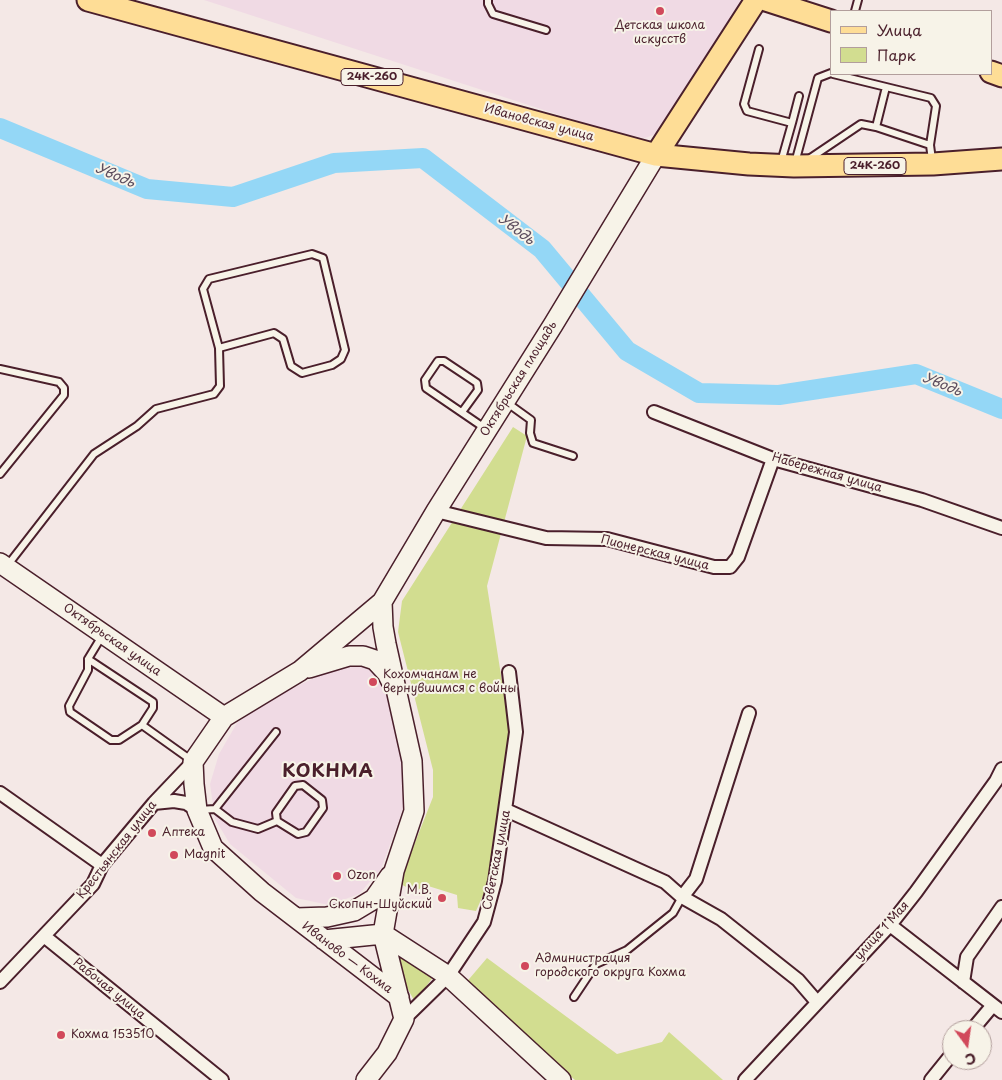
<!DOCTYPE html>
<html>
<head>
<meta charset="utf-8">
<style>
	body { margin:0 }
	#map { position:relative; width:1002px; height:1080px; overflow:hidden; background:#f4e8e6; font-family:"Playpen Sans",sans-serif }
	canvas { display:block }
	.legend { position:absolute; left:830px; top:10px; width:162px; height:65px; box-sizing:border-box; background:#f7f3e8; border:1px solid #b29e9c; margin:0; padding:6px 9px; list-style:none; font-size:15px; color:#4a1f2b }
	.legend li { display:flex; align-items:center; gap:10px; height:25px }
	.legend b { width:25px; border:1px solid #b29e9c }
	.north { position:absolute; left:942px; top:1020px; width:50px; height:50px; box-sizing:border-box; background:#f7f3e8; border:1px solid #b29e9c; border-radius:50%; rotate:166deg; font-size:14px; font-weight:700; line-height:20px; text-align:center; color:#4a1f2b }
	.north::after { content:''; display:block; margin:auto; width:18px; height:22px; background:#d1495b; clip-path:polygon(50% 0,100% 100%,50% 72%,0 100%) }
</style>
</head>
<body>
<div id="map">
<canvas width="1002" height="1080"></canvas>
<ul class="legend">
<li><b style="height:6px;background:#fedd96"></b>Улица</li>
<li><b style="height:14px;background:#d2dd90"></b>Парк</li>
</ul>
<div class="north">С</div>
</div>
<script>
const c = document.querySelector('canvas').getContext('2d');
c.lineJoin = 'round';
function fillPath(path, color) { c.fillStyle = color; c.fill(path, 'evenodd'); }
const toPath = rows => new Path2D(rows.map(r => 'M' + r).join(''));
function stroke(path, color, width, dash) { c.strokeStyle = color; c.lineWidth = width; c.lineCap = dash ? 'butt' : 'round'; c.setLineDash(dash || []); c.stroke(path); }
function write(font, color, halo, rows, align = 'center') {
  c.font = font + ' "Playpen Sans",sans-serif'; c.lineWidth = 4; c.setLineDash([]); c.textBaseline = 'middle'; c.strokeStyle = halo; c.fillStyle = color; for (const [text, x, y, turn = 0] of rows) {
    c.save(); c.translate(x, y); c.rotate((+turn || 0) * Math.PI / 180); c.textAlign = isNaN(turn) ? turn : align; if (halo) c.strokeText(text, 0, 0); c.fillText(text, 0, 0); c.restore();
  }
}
const built = toPath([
	[204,0,740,0,741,8,661,132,645,138,615,133],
	[345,664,360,664,384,674,409,786,400,817,381,869,359,894,329,905,296,898,230,844,215,819,210,784,219,754,237,723,271,698]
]);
const green = toPath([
	[513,427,527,436,487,586,511,739,492,875,476,911,458,908,457,895,425,885,415,892,399,883,433,797,433,770,398,632,402,601],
	[396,951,433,977,415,1002,400,975],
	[487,958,617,1054,662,1042,669,1032,723,1080,575,1080,464,985]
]);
const river = toPath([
	[0,128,147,189,233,197,334,163,423,158,542,249,627,351,699,393,779,395,916,374,1002,409]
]);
const lane = toPath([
	[488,0,488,4,493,14,546,30],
	[855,11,858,0],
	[759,49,744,104,747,111,792,123,781,162],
	[833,74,931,98,936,106,930,145],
	[792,123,799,96],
	[876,127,886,87],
	[809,159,861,124,876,127,930,145,932,160],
	[795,163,818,78,831,73],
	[0,369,59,382,64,388,64,395,0,474],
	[506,402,531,420,530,433,533,443,573,456],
	[462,412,478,390,477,383,444,361,438,361,425,380,426,388,486,429],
	[7,566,94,454,137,426,156,409,214,394,220,386,219,348,274,333,283,339,291,366,302,373,332,365,341,359,345,350,323,258,312,254,209,279,203,289,219,348],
	[102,636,88,659,88,670,69,706,70,712,111,740,119,740,142,725],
	[88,659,153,702,153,708,142,725,191,760],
	[215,809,232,822,258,829,277,821,298,834,306,832,323,808,322,800,303,785,295,786,276,813,277,821],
	[199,810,215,809,276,732],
	[574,997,596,964,627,950,673,913,682,897]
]);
const street = toPath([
	[654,412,773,459,922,500,1002,528],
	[436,511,546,538,607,539,714,567,730,567,738,557,773,459],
	[0,793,102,865],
	[154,803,174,801,186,803,197,810],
	[506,810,665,882,682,897,721,919,798,980,817,1002],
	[682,897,696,879,749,713],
	[890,925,1002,1012],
	[44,936,222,1080],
	[0,982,93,884,102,865,154,803,193,762],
	[963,982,967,957,1002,907],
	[404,1019,448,976,484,922,495,881,516,732,509,672],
	[972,1030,993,1005],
	[745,1080,890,925,916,892,996,781,1002,769],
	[931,1080,952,1054]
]);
const secondary = toPath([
	[0,563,224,717],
	[309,668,349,656,363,656,375,660,387,673,391,681],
	[296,918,327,917,354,911,374,899,390,876],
	[324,940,383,934,448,976,561,1080],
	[399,997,262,892,213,848,197,810,194,784,193,762,224,717,300,671,382,602,436,511,553,325,656,155],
	[366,1080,387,1053,404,1019,383,934,394,871,414,811,412,761,386,644,383,627,382,602]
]);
const primary = toPath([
	[88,0,656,155,749,164,794,166,933,164,1002,159],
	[766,0,831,21],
	[991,72,1002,76],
	[656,155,756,0]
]);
const markers = [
	[660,11,5,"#d1495b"],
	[373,682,5,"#d1495b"],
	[152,833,5,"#d1495b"],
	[174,855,5,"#d1495b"],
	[337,876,5,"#d1495b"],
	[442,898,5,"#d1495b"],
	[525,966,5,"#d1495b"],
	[61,1035,5,"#d1495b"]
];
const shields = [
	[372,77,62],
	[875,166,62]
];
const shieldNames = [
	["24К-260",372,77],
	["24К-260",875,166]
];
const poiNames = [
	["Детская школа",660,26,"center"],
	["искусств",660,40,"center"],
	["Кохомчанам не",383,675],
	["вернувшимся с войны",383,689],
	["Аптека",162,833],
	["Magnit",184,855],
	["Ozon",347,876],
	["М.В.",432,891,"right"],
	["Скопин-Шуйский",432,905,"right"],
	["Администрация",535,959],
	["городского округа Кохма",535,973],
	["Кохма 153510",71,1035]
];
const streetNames = [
	["Ивановская улица",539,123,15],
	["Октябрьская площадь",519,379,-58],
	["Набережная улица",827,473,16],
	["Пионерская улица",655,553,14],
	["Октябрьская улица",112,640,35],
	["Крестьянская улица",117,850,-52],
	["Советская улица",497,860,-79],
	["улица 1 Мая",882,931,-48],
	["Иваново — Кохма",347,958,37],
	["Рабочая улица",109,989,39]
];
const waterNames = [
	["Уводь",115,176,23],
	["Уводь",516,230,37],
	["Уводь",942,385,22]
];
const districtNames = [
	["KOKHMA",328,772]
];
fillPath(built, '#f0dae4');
fillPath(green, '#d2dd90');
stroke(river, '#94d7f6', 20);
stroke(lane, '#4a1f2b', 10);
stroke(street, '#4a1f2b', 16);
stroke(secondary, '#4a1f2b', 22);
stroke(primary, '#4a1f2b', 25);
stroke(lane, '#f7f3e8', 6);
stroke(street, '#f7f3e8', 12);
stroke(secondary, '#f7f3e8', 19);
stroke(primary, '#fedd96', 21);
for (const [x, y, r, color] of markers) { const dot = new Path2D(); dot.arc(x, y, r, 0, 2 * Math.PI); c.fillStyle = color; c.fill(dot); stroke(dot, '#f7f3e8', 2); }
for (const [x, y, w] of shields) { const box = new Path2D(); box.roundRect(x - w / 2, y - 8.5, w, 17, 4); c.fillStyle = '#f7f3e8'; c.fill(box); stroke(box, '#4a1f2b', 1); }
write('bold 11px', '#4a1f2b', null, shieldNames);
write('12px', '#4a1f2b', '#f7f3e8', poiNames, 'left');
write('12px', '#4a1f2b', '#f7f3e8', streetNames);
write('italic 14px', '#5c4d5e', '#f7f3e8', waterNames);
c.letterSpacing = '1px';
write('bold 18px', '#4a1f2b', '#f7f3e8', districtNames);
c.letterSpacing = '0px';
</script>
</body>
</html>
